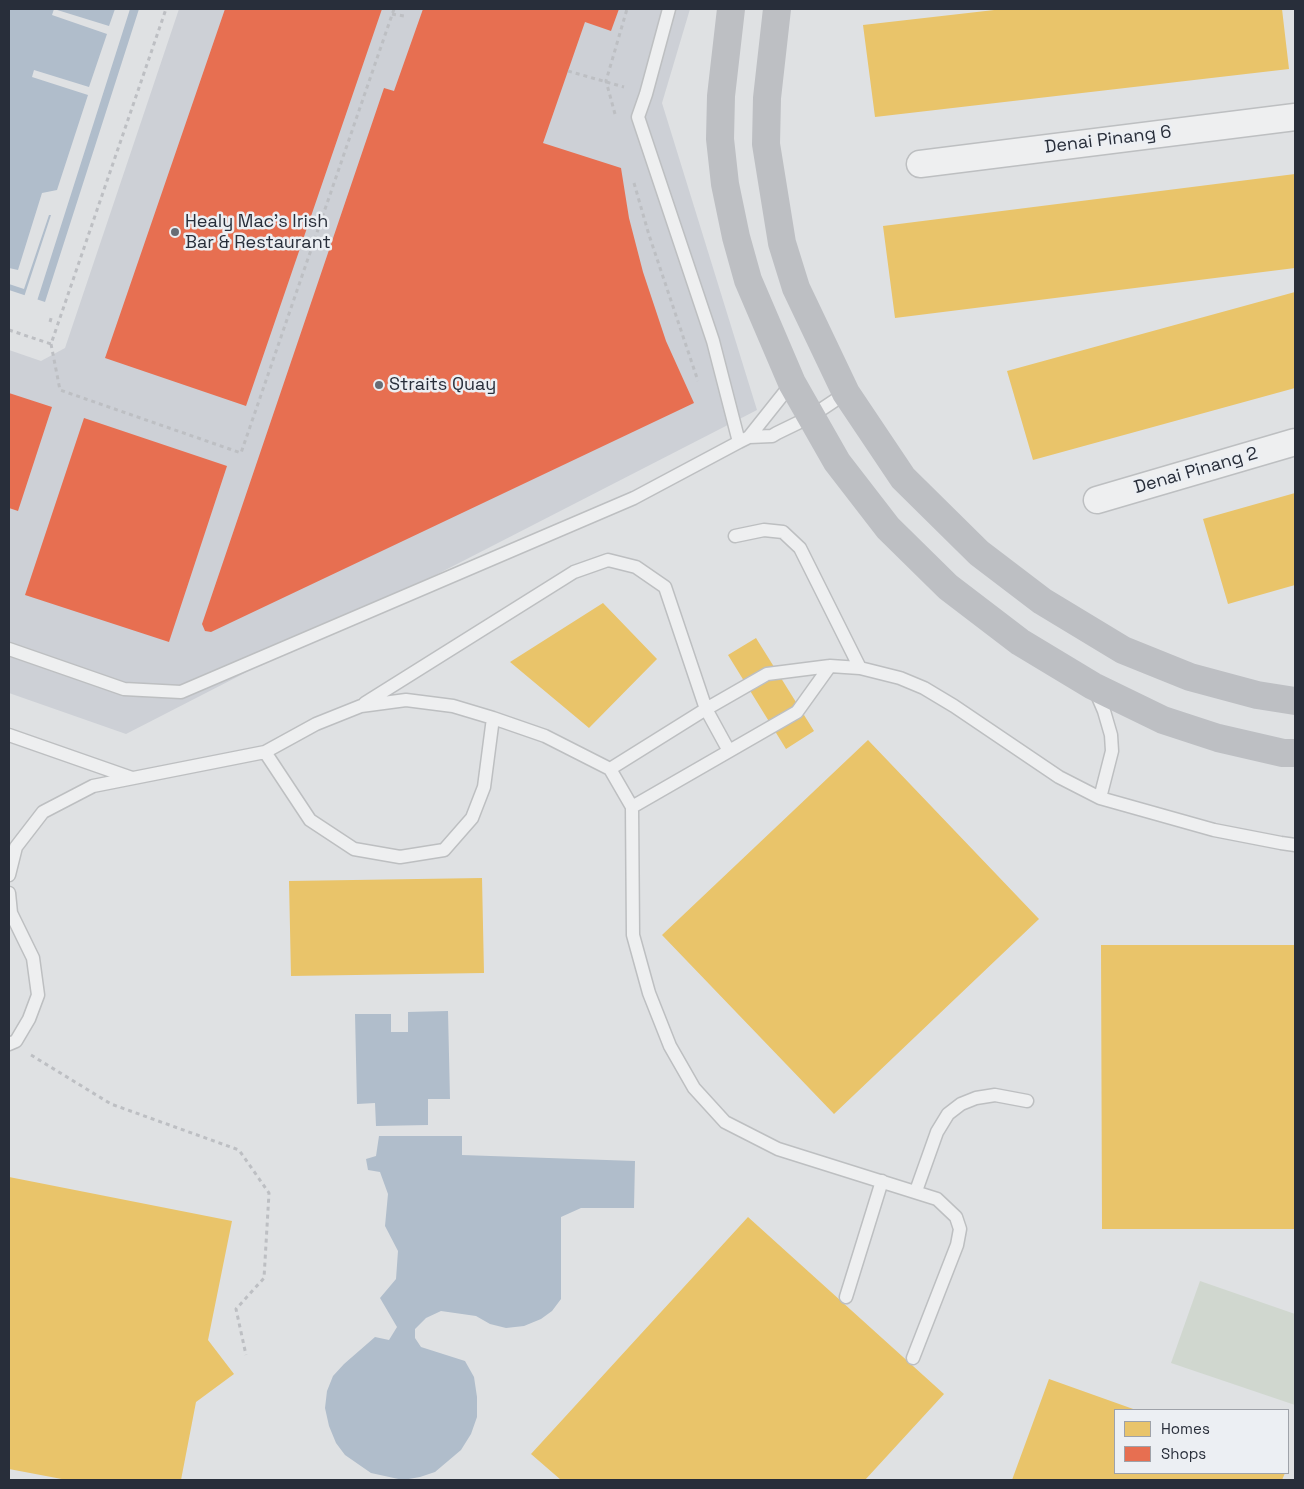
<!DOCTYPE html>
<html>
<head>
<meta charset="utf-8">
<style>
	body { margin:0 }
	#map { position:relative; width:1304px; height:1489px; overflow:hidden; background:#dfe1e3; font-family:"Space Grotesk",sans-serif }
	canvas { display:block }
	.frame { position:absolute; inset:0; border:10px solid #282e3a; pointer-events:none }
	.legend { position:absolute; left:1114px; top:1409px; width:175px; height:65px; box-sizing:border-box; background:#eceff3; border:1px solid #9ea2a9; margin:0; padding:6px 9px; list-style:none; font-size:15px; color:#282e3a }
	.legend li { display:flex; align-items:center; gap:10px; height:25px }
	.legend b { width:25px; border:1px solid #9ea2a9 }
</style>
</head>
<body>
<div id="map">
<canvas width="1304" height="1489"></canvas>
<div class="frame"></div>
<ul class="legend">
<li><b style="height:14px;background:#e9c46a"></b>Homes</li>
<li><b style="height:14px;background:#e76f51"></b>Shops</li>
</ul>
</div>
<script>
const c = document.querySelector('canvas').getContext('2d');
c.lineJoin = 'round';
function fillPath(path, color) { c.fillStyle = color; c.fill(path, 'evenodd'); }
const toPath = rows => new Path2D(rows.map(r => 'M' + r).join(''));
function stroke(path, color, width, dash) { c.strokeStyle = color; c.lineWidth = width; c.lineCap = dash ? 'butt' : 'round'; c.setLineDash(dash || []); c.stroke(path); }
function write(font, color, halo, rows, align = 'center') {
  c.font = font + ' "Space Grotesk",sans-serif'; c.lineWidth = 5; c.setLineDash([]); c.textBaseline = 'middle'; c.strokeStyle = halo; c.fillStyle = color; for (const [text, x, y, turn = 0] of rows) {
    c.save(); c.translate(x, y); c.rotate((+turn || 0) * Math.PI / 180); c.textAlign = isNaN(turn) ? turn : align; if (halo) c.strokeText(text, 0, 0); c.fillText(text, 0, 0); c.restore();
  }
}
const built = toPath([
	[179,9,690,9,662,103,757,410,126,734,9,693,9,350,41,361,65,348]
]);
const green = toPath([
	[1200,1281,1295,1314,1295,1405,1171,1363]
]);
const water = toPath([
	[9,9,139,9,45,302,9,290],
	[448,1011,450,1099,428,1099,428,1125,376,1126,375,1103,357,1104,355,1014,391,1014,391,1032,408,1032,408,1012],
	[379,1136,462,1136,462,1155,635,1161,634,1208,581,1208,561,1217,561,1299,552,1311,541,1319,524,1326,506,1328,490,1324,476,1316,441,1311,426,1318,415,1329,415,1338,421,1347,465,1361,474,1377,477,1397,477,1417,471,1434,461,1450,435,1472,420,1477,403,1480,371,1473,345,1455,336,1443,329,1426,325,1408,327,1391,333,1376,344,1364,375,1337,389,1340,397,1327,380,1298,396,1279,398,1251,385,1226,388,1194,380,1172,368,1170,366,1159,376,1156]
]);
const pier = toPath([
	[54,9,109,26,115,9,130,9,37,301,24,297,51,215,49,215,24,289,9,284,9,268,18,270,42,193,57,190,88,95,32,77,34,70,89,87,107,34,52,15]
]);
const homes = toPath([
	[1003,9,1282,9,1289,69,875,117,863,25],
	[1295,174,1295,268,895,318,883,226],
	[1295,292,1295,388,1033,460,1007,371],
	[1295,493,1295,585,1228,604,1203,519],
	[603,603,657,659,589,728,510,662],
	[756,638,814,731,786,749,728,655],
	[868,740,1039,919,834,1114,662,935],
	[482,878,484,973,291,976,289,881],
	[1101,945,1295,945,1295,1229,1102,1229],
	[9,1177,232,1221,208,1340,234,1374,196,1402,181,1480,67,1480,9,1469],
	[748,1217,944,1394,865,1480,561,1480,531,1454],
	[1049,1379,1136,1410,1115,1410,1115,1473,1285,1473,1282,1480,1012,1480]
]);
const shops = toPath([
	[225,9,382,9,246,406,105,358],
	[423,9,619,9,611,31,585,22,543,143,621,168,629,218,643,272,666,341,694,403,211,632,205,631,202,624,384,88,394,91],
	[9,393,52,407,18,511,9,508],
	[84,418,227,466,169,642,25,595]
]);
const path = toPath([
	[392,14,404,16],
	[568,71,624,87],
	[615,114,606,81,627,9],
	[634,183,649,235,698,381],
	[50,322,52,315],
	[9,330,51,344,166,9],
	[51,344,60,390,241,453,394,9],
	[31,1055,111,1104,239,1150,269,1193,264,1278,236,1309,246,1355]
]);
const lane = toPath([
	[669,9,646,94,638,117,713,341,739,442],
	[749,437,792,383],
	[735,536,764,530,783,532,800,548,860,668],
	[9,649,124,689,181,692,634,498,739,442,749,437,772,436,777,433,810,417,846,393],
	[1095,690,1104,711,1111,735,1112,751,1100,798],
	[365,703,574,572,608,560,636,567,665,587,706,709,729,751],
	[9,735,132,778],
	[265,752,310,820,354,849,400,857,444,850,472,818,484,787,493,718],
	[610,769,706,709,767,674,830,666,860,668,900,678,924,688,954,706,1059,777,1100,798,1214,830,1281,843,1295,845],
	[632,807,797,712,830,666],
	[9,875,16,847,43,812,93,786,265,752,316,724,361,706,406,700,453,706,493,718,545,736,610,769,632,807,633,935,649,993,670,1046,694,1088,725,1122,778,1149,937,1199,956,1217,960,1229,957,1245,913,1358],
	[9,893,11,913,33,958,38,995,29,1019,16,1041,9,1044],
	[916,1191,937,1132,948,1114,961,1104,976,1098,995,1095,1027,1101],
	[846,1297,882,1181]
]);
const street = toPath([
	[920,164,1295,117],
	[1097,500,1295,442]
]);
const secondary = toPath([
	[731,9,721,96,720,139,725,184,736,237,748,280,792,383,837,462,888,528,948,587,1020,642,1093,686,1163,720,1218,738,1283,753,1295,753],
	[777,9,767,98,766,144,782,243,796,288,846,393,903,478,979,553,1042,601,1123,650,1190,677,1257,695,1295,701]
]);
const markers = [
	[175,232,5,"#686d75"],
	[379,385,5,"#686d75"]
];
const streetNames = [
	["Denai Pinang 6",1108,140,-7],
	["Denai Pinang 2",1196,471,-16]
];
const poiNames = [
	["Healy Mac's Irish",185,222],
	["Bar & Restaurant",185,243],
	["Straits Quay",389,385]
];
fillPath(built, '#cdd0d6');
fillPath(green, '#d0d7cf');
fillPath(water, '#b0bdcb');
fillPath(pier, '#dfe1e3');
fillPath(homes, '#e9c46a');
fillPath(shops, '#e76f51');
stroke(lane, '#bdbfc1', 15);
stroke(street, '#bdbfc1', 29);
stroke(path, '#bdbfc3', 3, [4, 4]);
stroke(lane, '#eeeff0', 12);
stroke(street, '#eeeff0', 26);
stroke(secondary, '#bdbfc3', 28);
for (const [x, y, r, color] of markers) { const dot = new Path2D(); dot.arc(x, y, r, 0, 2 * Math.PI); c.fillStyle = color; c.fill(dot); stroke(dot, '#eceff3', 2); }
write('18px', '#282e3a', '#eceff3', streetNames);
write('18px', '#282e3a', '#eceff3', poiNames, 'left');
</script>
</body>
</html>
